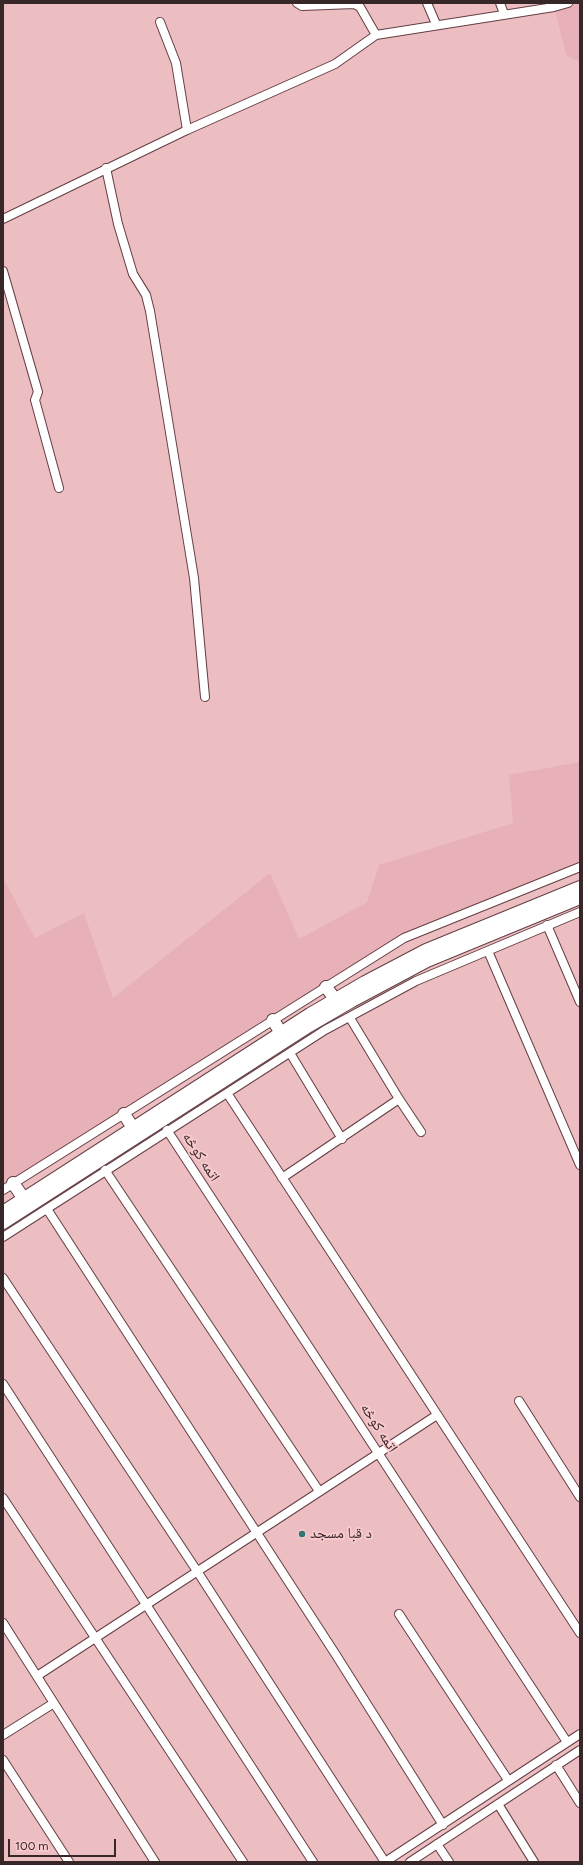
<!DOCTYPE html>
<html>
<head>
<meta charset="utf-8">
<style>
	body { margin:0 }
	#map { position:relative; width:583px; height:1865px; overflow:hidden; background:#ecbec2; font-family:Figtree,sans-serif }
	canvas { display:block }
	.frame { position:absolute; inset:0; border:4px solid #382729; pointer-events:none }
	.scale { position:absolute; left:8px; top:1839px; width:108px; height:18px; box-sizing:border-box; border:2px solid #382729; border-top:0; padding-left:5px; font-size:12px; line-height:14px; white-space:nowrap; color:#382729; -webkit-text-stroke:3px #f9cbcf; paint-order:stroke }
</style>
</head>
<body>
<div id="map">
<canvas width="583" height="1865"></canvas>
<div class="frame"></div>
<div class="scale">100 m</div>
</div>
<script>
const c = document.querySelector('canvas').getContext('2d');
c.lineJoin = 'round';
function fillPath(path, color) { c.fillStyle = color; c.fill(path, 'evenodd'); }
const toPath = rows => new Path2D(rows.map(r => 'M' + r).join(''));
function stroke(path, color, width, dash) { c.strokeStyle = color; c.lineWidth = width; c.lineCap = dash ? 'butt' : 'round'; c.setLineDash(dash || []); c.stroke(path); }
function write(font, color, halo, rows, align = 'center') {
  c.font = font + ' Figtree,"Noto Naskh Arabic",sans-serif'; c.lineWidth = 3.5; c.setLineDash([]); c.textBaseline = 'middle'; c.strokeStyle = halo; c.fillStyle = color; for (const [text, x, y, turn = 0] of rows) {
    c.save(); c.translate(x, y); c.rotate((+turn || 0) * Math.PI / 180); c.textAlign = isNaN(turn) ? turn : align; if (halo) c.strokeText(text, 0, 0); c.fillText(text, 0, 0); c.restore();
  }
}
const built = toPath([
	[568,3,580,3,580,62,566,55,554,7],
	[580,762,580,867,404,938,3,1190,3,878,35,938,84,913,113,998,270,873,299,939,367,902,379,865,513,823,509,775]
]);
const minor = toPath([
	[297,3,302,6,354,4,360,7,376,35],
	[427,3,436,24],
	[500,3,504,14],
	[160,22,176,63,187,130],
	[106,168,118,224,133,274,146,295,150,311,194,578,205,697],
	[3,219,187,130,335,64,376,35,554,7,568,3],
	[3,271,38,392,35,400,59,488],
	[547,925,580,1002],
	[488,951,580,1165],
	[350,1018,399,1099,421,1132],
	[290,1053,342,1139],
	[227,1093,580,1633],
	[167,1130,567,1742],
	[105,1170,319,1491],
	[282,1178,399,1099],
	[3,1190,404,938,580,867],
	[47,1209,336,1655,443,1825],
	[3,1237,325,1030,416,981,580,912],
	[3,1278,197,1571,385,1862],
	[3,1384,313,1862],
	[519,1401,580,1497],
	[3,1498,243,1862],
	[399,1614,508,1780],
	[3,1623,155,1862],
	[37,1676,437,1415],
	[3,1735,54,1703],
	[3,1760,69,1862],
	[556,1765,580,1803],
	[498,1804,534,1862],
	[437,1844,449,1862],
	[385,1862,580,1734],
	[410,1862,580,1750]
]);
const highway = toPath([
	[326,987,335,999],
	[273,1020,281,1033],
	[124,1114,133,1128],
	[13,1183,24,1199],
	[3,1212,310,1014,365,982,426,950,580,887],
	[3,1223,309,1026,352,1001,427,961,580,898]
]);
const markers = [
	[302,1534,4,"#2f7875"]
];
const streetNames = [
	["اتمه کوڅه",201,1157,57],
	["اتمه کوڅه",379,1428,57]
];
const poiNames = [
	["د قبا مسجد",310,1534]
];
fillPath(built, '#e7b1b7');
stroke(minor, '#643e43', 10);
stroke(highway, '#643e43', 14);
stroke(minor, '#fff', 8);
stroke(highway, '#fff', 12);
for (const [x, y, r, color] of markers) { const dot = new Path2D(); dot.arc(x, y, r, 0, 2 * Math.PI); c.fillStyle = color; c.fill(dot); stroke(dot, '#f9cbcf', 1.5); }
write('15px', '#382729', '#f9cbcf', streetNames);
write('15px', '#382729', '#f9cbcf', poiNames, 'left');
</script>
</body>
</html>
